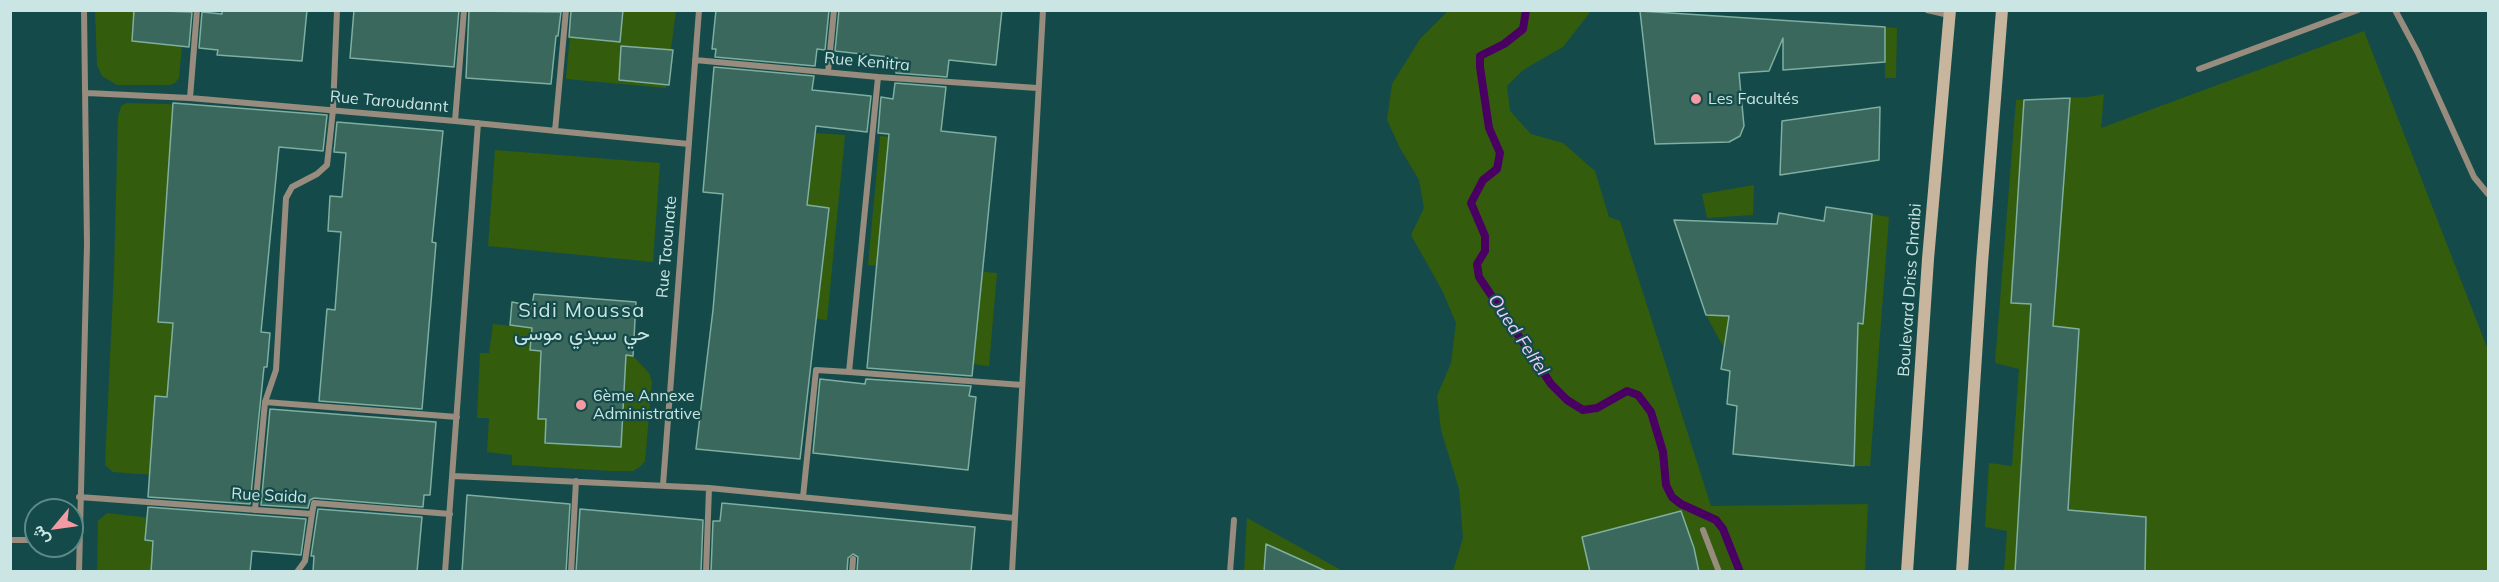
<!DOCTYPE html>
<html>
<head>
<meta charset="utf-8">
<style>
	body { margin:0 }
	#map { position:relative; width:2499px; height:582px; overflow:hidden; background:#144b4a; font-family:Mulish,Vazirmatn,sans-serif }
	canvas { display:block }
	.frame { position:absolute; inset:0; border:12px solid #cbe5e4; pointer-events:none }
	.north { position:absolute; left:24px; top:498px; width:60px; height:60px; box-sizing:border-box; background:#144b4a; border:2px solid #5d8988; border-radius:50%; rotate:241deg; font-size:16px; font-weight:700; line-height:24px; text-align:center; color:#cbe5e4 }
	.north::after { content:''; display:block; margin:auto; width:21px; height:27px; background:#f49aa2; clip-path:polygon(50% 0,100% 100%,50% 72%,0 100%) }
</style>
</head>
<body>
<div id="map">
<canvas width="2499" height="582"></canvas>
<div class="frame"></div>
<div class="north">ش</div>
</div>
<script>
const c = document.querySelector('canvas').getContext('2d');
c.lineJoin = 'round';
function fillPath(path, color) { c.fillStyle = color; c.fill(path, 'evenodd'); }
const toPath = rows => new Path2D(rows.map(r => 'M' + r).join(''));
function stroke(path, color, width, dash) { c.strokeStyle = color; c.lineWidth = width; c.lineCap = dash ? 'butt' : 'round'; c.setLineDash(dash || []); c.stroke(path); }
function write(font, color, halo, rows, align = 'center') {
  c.font = font + ' Mulish,Vazirmatn,sans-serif'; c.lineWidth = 4.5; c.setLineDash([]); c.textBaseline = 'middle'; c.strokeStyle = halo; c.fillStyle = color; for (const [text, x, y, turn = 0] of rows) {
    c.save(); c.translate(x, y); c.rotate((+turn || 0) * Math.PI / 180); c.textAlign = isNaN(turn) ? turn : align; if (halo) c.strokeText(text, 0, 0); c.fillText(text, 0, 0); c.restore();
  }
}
const green = toPath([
	[95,11,185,11,179,78,175,83,170,85,117,85,102,76,97,65],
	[572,11,676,11,666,88,566,79],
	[1448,11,1591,11,1563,47,1523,70,1507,86,1510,111,1531,134,1563,143,1595,171,1609,217,1620,221,1711,506,1868,504,1865,571,1453,571,1463,538,1459,489,1441,430,1437,396,1451,363,1456,323,1442,290,1411,235,1424,208,1419,180,1400,148,1387,120,1392,84,1420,39],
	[1885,27,1897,28,1896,78,1885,78],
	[2364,31,2488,350,2488,571,2004,571,2007,531,1985,527,1989,463,2012,466,2019,369,1995,363,2016,100,2088,97,2104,94,2101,128],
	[127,103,199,105,168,476,113,472,105,465,114,272,118,117,121,106],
	[798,132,845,135,827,320,782,315],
	[880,136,922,140,910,269,868,265],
	[495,150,660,163,653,262,488,246],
	[1754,185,1753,215,1707,218,1702,194],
	[1872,214,1889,217,1870,466,1854,466,1857,352,1724,348,1706,315,1862,323],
	[965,270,997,273,989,366,956,362],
	[493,324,532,328,531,350,633,356,649,373,652,382,645,461,641,466,633,471,611,471,512,465,512,455,487,452,489,418,477,418,480,353,489,353],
	[107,513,160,519,158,571,97,572,98,521],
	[1247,518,1343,571,1244,572]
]);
const stream = toPath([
	[1526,10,1523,29,1504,44,1480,56,1480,67,1489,128,1500,153,1497,169,1483,180,1471,203,1485,236,1485,251,1477,264,1479,277,1551,384,1567,400,1583,410,1597,408,1627,391,1638,395,1651,412,1663,452,1666,485,1672,497,1681,504,1716,520,1723,529,1740,572]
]);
const building = toPath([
	[134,10,192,12,189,47,132,41,134,10],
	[222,10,307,10,302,61,217,55,218,50,199,48,202,12,222,14,222,10],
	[354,10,459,10,454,67,350,58,354,10],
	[571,10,623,10,620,42,569,37,571,10],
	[716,10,829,10,825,50,817,49,815,66,715,57,716,49,712,49,716,10],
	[839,10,1002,10,996,65,949,60,947,77,896,73,897,58,835,51,839,10],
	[469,11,561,12,558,36,556,36,551,84,466,78,469,11],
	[1640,11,1885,27,1885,62,1783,70,1783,38,1769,71,1739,73,1744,126,1740,136,1729,142,1655,144,1640,11],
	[621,46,673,50,669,85,619,80,621,46],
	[714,67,814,76,812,90,871,96,867,132,816,126,807,205,829,208,800,459,696,449,713,310,723,194,703,192,714,67],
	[895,83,946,87,941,131,996,137,972,376,867,368,889,134,878,133,881,97,893,99,895,83],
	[2070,98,2053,326,2079,329,2068,510,2146,517,2145,572,2015,572,2031,304,2011,303,2024,100,2070,98],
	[173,103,327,115,323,151,279,147,261,332,270,333,267,367,264,367,250,504,148,497,155,396,167,397,173,323,158,322,173,103],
	[1880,107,1879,160,1780,175,1782,121,1880,107],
	[337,122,443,131,432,242,436,243,422,409,319,401,327,309,335,310,341,232,328,231,330,196,342,197,346,153,334,152,337,122],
	[1826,207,1872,214,1863,324,1858,323,1854,466,1733,454,1737,406,1727,404,1730,371,1721,369,1729,316,1706,315,1674,220,1777,224,1779,213,1824,221,1826,207],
	[534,294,636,302,633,356,626,355,621,447,545,443,546,419,538,419,541,351,530,350,532,328,510,325,512,302,532,306,534,294],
	[820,379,865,384,866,379,971,386,969,396,976,397,968,470,813,453,820,379],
	[270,409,436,422,430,495,424,495,423,507,314,498,310,500,308,508,261,505,270,409],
	[467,495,570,504,566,572,462,572,467,495],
	[722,503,975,527,971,572,857,572,858,557,853,554,848,558,847,572,711,572,713,521,720,521,722,503],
	[148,507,306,519,301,555,252,551,250,572,151,572,153,541,145,540,148,507],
	[318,509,422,517,417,572,313,572,314,556,311,556,318,509],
	[580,509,703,520,701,572,576,572,580,509],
	[1681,511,1694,548,1699,572,1590,572,1582,537,1681,511],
	[1266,544,1328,572,1264,572,1266,544]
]);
const street = toPath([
	[1927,10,1949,15],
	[2395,10,2418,53,2474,177,2488,194],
	[695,60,878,77,1037,88],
	[2199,69,2358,10],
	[828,72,834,10],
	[878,77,849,372,1022,385],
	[87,93,190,98,455,121,689,144],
	[190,98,197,10],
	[455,121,464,10],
	[555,131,566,10],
	[265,402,457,417],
	[453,476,709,488,1014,518],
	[663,485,699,10],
	[79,497,312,514,314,503,450,514],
	[803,497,816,370,849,372],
	[255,510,265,402,276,370,286,198,292,187,317,174,327,165,333,110,337,10],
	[1703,530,1719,572],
	[10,540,36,540],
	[79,572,87,244,84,10],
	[297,572,305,561,312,514],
	[445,572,478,123],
	[571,572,576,481],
	[706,572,709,488],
	[852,572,853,559],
	[1012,572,1043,10],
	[1230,572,1234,520]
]);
const secondary = toPath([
	[1907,572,1928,259,1950,10],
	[1962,572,1982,263,2002,10]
]);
const markers = [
	[1696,99,6,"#f49aa2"],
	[581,405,6,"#f49aa2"]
];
const streetNames = [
	["Rue Kenitra",867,62,5],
	["Rue Taroudannt",389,102,5],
	["Rue Taounate",667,247,-85],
	["Boulevard Driss Chraibi",1910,290,-86],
	["Rue Saida",269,496,3]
];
const poiNames = [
	["Les Facultés",1708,99],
	["6ème Annexe",593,396],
	["Administrative",593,414]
];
const waterNames = [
	["Oued Felfel",1518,335,56]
];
const quarterNames = [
	["Sidi Moussa",582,311],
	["حي سيدي موسى",582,334]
];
fillPath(green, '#335c0d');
stroke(stream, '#490062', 8);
fillPath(building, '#3a685c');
stroke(building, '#7fafa0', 1.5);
stroke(street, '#978c7d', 6);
stroke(secondary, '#c7b59e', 12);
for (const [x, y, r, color] of markers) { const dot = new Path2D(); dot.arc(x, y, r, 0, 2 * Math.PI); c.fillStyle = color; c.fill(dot); stroke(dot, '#144b4a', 2); }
write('16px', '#cbe5e4', '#144b4a', streetNames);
write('16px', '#cbe5e4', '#144b4a', poiNames, 'left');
write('italic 18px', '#ecccfc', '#144b4a', waterNames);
c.letterSpacing = '1.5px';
write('20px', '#cbe5e4', '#144b4a', quarterNames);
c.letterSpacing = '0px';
</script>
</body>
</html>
